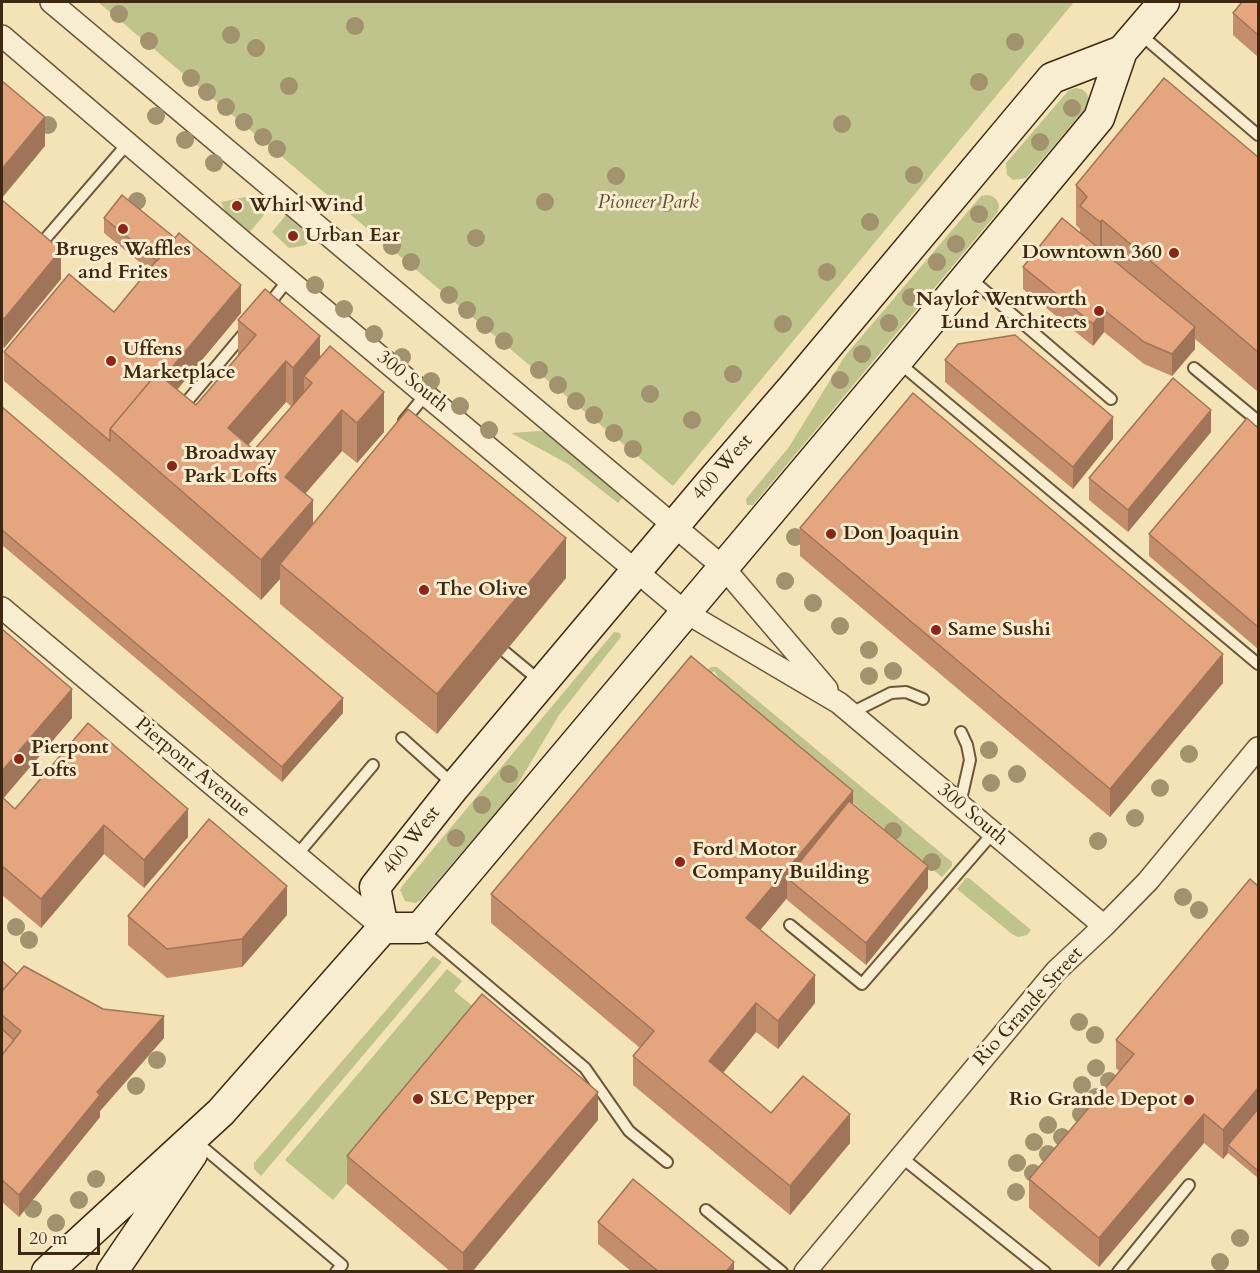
<!DOCTYPE html>
<html>
<head>
<meta charset="utf-8">
<style>
	body { margin:0 }
	#map { position:relative; width:1260px; height:1273px; overflow:hidden; background:#f4e3b7; font-family:Cardo,serif }
	canvas { display:block }
	.frame { position:absolute; inset:0; border:3px solid #3e2811; pointer-events:none }
	.scale { position:absolute; left:18px; top:1228px; width:82px; height:27px; box-sizing:border-box; border:3px solid #3e2811; border-top:0; padding-left:8px; font-size:18px; line-height:21px; white-space:nowrap; color:#3e2811; -webkit-text-stroke:4px #f8edd0; paint-order:stroke }
</style>
</head>
<body>
<div id="map">
<canvas width="1260" height="1273"></canvas>
<div class="frame"></div>
<div class="scale">20 m</div>
</div>
<script>
const c = document.querySelector('canvas').getContext('2d');
c.lineJoin = 'round';
function fillPath(path, color) { c.fillStyle = color; c.fill(path, 'evenodd'); }
const toPath = rows => new Path2D(rows.map(r => 'M' + r).join(''));
function stroke(path, color, width, dash) { c.strokeStyle = color; c.lineWidth = width; c.lineCap = dash ? 'butt' : 'round'; c.setLineDash(dash || []); c.stroke(path); }
function write(font, color, halo, rows, align = 'center') {
  c.font = font + ' Cardo,serif'; c.lineWidth = 6; c.setLineDash([]); c.textBaseline = 'middle'; c.strokeStyle = halo; c.fillStyle = color; for (const [text, x, y, turn = 0] of rows) {
    c.save(); c.translate(x, y); c.rotate((+turn || 0) * Math.PI / 180); c.textAlign = isNaN(turn) ? turn : align; if (halo) c.strokeText(text, 0, 0); c.fillText(text, 0, 0); c.restore();
  }
}
const green = toPath([
	[98,2,1074,2,673,486],
	[1075,88,1082,89,1087,94,1089,101,1085,109,1026,178,1013,180,1007,175,1006,163,1068,91],
	[987,195,992,196,997,200,999,206,997,213,753,505,747,505,746,499,789,447,845,356,981,196],
	[245,197,264,215,250,232,225,211,221,202],
	[286,215,309,235,312,242,302,246,289,248,272,232],
	[539,431,544,432,623,497,618,503,568,464,511,433],
	[614,632,620,633,621,637,559,715,512,794,421,900,416,903,405,901,400,890,403,885],
	[711,667,717,667,952,862,952,866,942,877,714,687,720,679,714,671,711,674,707,670],
	[966,878,969,878,1031,930,1027,935,1018,937,1012,934,957,889],
	[433,956,442,962,261,1176,254,1169,254,1163],
	[447,969,462,981,454,991,485,1016,333,1200,285,1160]
]);
const lane = toPath([
	[1140,34,1258,135],
	[40,245,128,143],
	[970,278,1111,399],
	[266,308,288,280],
	[898,362,1258,664],
	[1194,368,1258,421],
	[184,405,246,331],
	[404,421,426,394],
	[505,652,540,681],
	[851,713,891,693,906,692,923,699],
	[402,738,453,784],
	[960,804,970,760,967,745,961,732],
	[297,855,373,765],
	[790,925,862,984,993,833],
	[422,930,585,1068,629,1131,667,1162],
	[199,1144,342,1265,336,1272],
	[901,1157,1045,1272],
	[706,1210,782,1272],
	[1118,1272,1189,1185]
]);
const street = toPath([
	[51,2,723,567,827,689],
	[2,36,248,246,685,612,839,703,1104,926],
	[2,608,383,928],
	[805,1272,1056,971,1104,926,1148,881,1258,748]
]);
const secondary = toPath([
	[383,928,375,887,455,786,711,482,794,386,1052,78,1122,51],
	[47,1272,221,1112,383,928,420,928,897,361,1099,118,1122,51,1164,2],
	[112,1272,192,1154]
]);
const trees = [
	[119,14],
	[355,26],
	[231,35],
	[149,41],
	[1015,42],
	[256,48],
	[191,78],
	[979,82],
	[289,86],
	[207,92],
	[226,107],
	[1072,108],
	[156,116],
	[244,122],
	[842,124],
	[48,125],
	[263,137],
	[185,140],
	[1040,142],
	[277,149],
	[214,163],
	[914,175],
	[616,176],
	[137,201],
	[545,202],
	[666,203],
	[979,214],
	[870,222],
	[476,238],
	[956,244],
	[392,246],
	[411,262],
	[937,262],
	[827,272],
	[315,285],
	[449,295],
	[911,297],
	[344,309],
	[467,310],
	[889,323],
	[783,324],
	[485,325],
	[374,334],
	[504,341],
	[862,354],
	[402,357],
	[539,370],
	[733,374],
	[840,380],
	[431,381],
	[558,385],
	[650,394],
	[576,401],
	[460,406],
	[594,415],
	[692,420],
	[489,430],
	[614,433],
	[633,449],
	[795,537],
	[785,581],
	[813,603],
	[840,626],
	[869,650],
	[893,671],
	[869,676],
	[989,750],
	[1189,754],
	[509,774],
	[1017,774],
	[991,783],
	[1160,788],
	[482,805],
	[1135,818],
	[893,831],
	[456,838],
	[1098,841],
	[932,862],
	[1183,897],
	[1199,910],
	[16,927],
	[29,940],
	[1079,1022],
	[1095,1035],
	[157,1060],
	[1096,1068],
	[1109,1081],
	[1082,1085],
	[136,1086],
	[1096,1097],
	[1081,1114],
	[1048,1125],
	[1062,1137],
	[1034,1142],
	[1048,1154],
	[1017,1163],
	[1033,1173],
	[96,1179],
	[1016,1192],
	[79,1200],
	[33,1209],
	[56,1223],
	[1240,1238],
	[1220,1262]
];
const wall = toPath([
	[1258,2,1258,57,1233,35,1233,13],
	[1258,157,1258,392,1195,339,1195,349,1172,376,1144,364,1104,332,1093,346,1023,289,1023,267,1080,233,1080,229,1076,225,1076,185],
	[2,200,61,279,4,348,2,346],
	[104,218,241,313,177,390,196,405,238,356,238,320,320,357,384,432,357,463,342,451,305,494,313,524,566,578,437,734,280,604,280,579,261,600,110,470,4,381,4,352,114,312,149,270,104,233],
	[286,402,292,407,254,450,248,445],
	[945,360,1113,439,1073,489,945,382],
	[2,407,343,713,282,782,2,545],
	[1258,428,1258,649,1149,556,1149,534],
	[1211,432,1128,532,1089,500,1089,478],
	[800,528,1223,683,1110,817,800,556],
	[2,629,72,718,3,798,15,809,188,837,144,888,104,854,41,928,2,895],
	[853,805,928,888,866,965,787,900,787,898,760,930,815,1003,778,1049,756,1032,723,1073,771,1113,850,1143,790,1215,633,1085,633,1056,640,1048,491,923,491,894],
	[1258,886,1258,1178,1228,1153,1223,1159,1204,1143,1099,1267,1029,1208,1029,1179,1119,1071,1116,1068,1116,1040],
	[287,915,242,967,167,978,128,945,128,916],
	[2,961,17,974,103,1009,164,1038,100,1111,100,1117,19,1217,2,1202],
	[598,1120,472,1272,451,1272,347,1184,347,1156],
	[598,1222,734,1272,632,1272,598,1244]
]);
const shadedWall = toPath([
	[45,117,45,146,2,198,2,169],
	[1102,220,1102,261,1100,263,1100,222],
	[61,250,61,279,4,348,4,319],
	[241,285,241,313,130,446,116,434],
	[1104,310,1104,332,1093,346,1093,324],
	[1195,327,1195,349,1172,376,1172,354],
	[320,336,320,377,304,376,304,396,293,408,293,368],
	[286,361,286,402,228,468,228,428],
	[384,392,384,432,357,463,357,423],
	[342,410,342,451,285,517,285,477],
	[1211,410,1211,432,1128,532,1128,510],
	[1113,417,1113,439,1073,489,1073,467],
	[313,500,313,541,280,564,280,579,261,600,261,560],
	[566,538,566,578,437,734,437,694],
	[1223,654,1223,683,1110,817,1110,789],
	[72,689,72,718,2,800,2,771],
	[343,698,343,713,282,782,282,767],
	[853,791,853,819,787,878,787,898,746,947,746,918],
	[188,809,188,837,144,888,144,860],
	[104,825,104,854,41,928,41,899],
	[928,866,928,888,866,965,866,943],
	[287,886,287,915,242,967,242,939],
	[815,975,815,1003,778,1049,778,1021],
	[756,1003,756,1032,709,1090,709,1061],
	[164,1016,164,1038,100,1111,100,1117,19,1217,19,1195,97,1092],
	[1258,1088,1258,1117,1228,1145,1228,1153,1223,1159,1223,1130],
	[598,1092,598,1120,472,1272,463,1272,463,1253],
	[850,1114,850,1143,790,1215,790,1186],
	[1204,1114,1204,1143,1099,1267,1099,1238],
	[734,1262,734,1272,726,1272]
]);
const building = toPath([
	[1242,2,1258,2,1258,35,1233,13,1242,2],
	[1164,78,1258,157,1258,352,1102,220,1100,222,1080,206,1087,197,1076,185,1164,78],
	[2,81,45,117,2,169,2,81],
	[122,195,175,238,157,261,104,218,122,195],
	[2,200,61,250,4,319,2,317,2,200],
	[1062,218,1195,327,1172,354,1144,342,1104,310,1093,324,1023,267,1062,218],
	[179,233,241,285,163,378,157,373,110,429,110,441,4,352,69,274,114,312,179,233],
	[265,289,320,336,293,368,286,361,228,428,254,450,312,383,304,376,330,346,384,392,357,423,342,410,285,477,313,500,261,560,110,429,157,373,196,405,256,335,238,320,265,289],
	[1015,335,1113,417,1073,467,945,360,958,344,1015,335],
	[1173,378,1211,410,1128,510,1089,478,1173,378],
	[913,393,1223,654,1110,789,800,528,913,393],
	[2,407,343,698,282,767,2,530,2,407],
	[408,409,566,538,437,694,280,564,408,409],
	[1247,418,1258,428,1258,627,1149,534,1247,418],
	[2,629,72,689,2,771,2,629],
	[691,656,853,791,746,918,815,975,778,1021,756,1003,709,1061,771,1113,803,1076,850,1114,790,1186,633,1056,654,1031,491,894,691,656],
	[88,723,188,809,144,860,104,825,41,899,2,866,2,797,15,809,88,723],
	[849,801,928,866,866,943,787,878,849,801],
	[209,819,287,886,242,939,167,949,128,916,209,819],
	[1250,879,1258,886,1258,1088,1223,1130,1204,1114,1099,1238,1029,1179,1134,1054,1116,1040,1250,879],
	[2,961,17,974,2,991,2,961],
	[24,966,103,1009,164,1016,97,1092,100,1095,19,1195,2,1180,2,1055,21,1031,2,1015,2,991,24,966],
	[482,994,598,1092,463,1253,347,1156,482,994],
	[2,1029,14,1040,2,1055,2,1029],
	[1258,1109,1258,1171,1228,1145,1258,1109],
	[633,1179,734,1262,726,1272,659,1272,598,1222,633,1179]
]);
const markers = [
	[237,206,6,"#8f2418"],
	[123,229,6,"#8f2418"],
	[293,236,6,"#8f2418"],
	[1174,253,6,"#8f2418"],
	[1099,311,6,"#8f2418"],
	[111,361,6,"#8f2418"],
	[172,466,6,"#8f2418"],
	[831,534,6,"#8f2418"],
	[424,590,6,"#8f2418"],
	[936,630,6,"#8f2418"],
	[19,759,6,"#8f2418"],
	[680,862,6,"#8f2418"],
	[418,1099,6,"#8f2418"],
	[1189,1100,6,"#8f2418"]
];
const parkNames = [
	["Pioneer Park",648,203]
];
const poiNames = [
	["Whirl Wind",249,206],
	["Urban Ear",305,236],
	["Bruges Waffles",123,250,"center"],
	["and Frites",123,273,"center"],
	["Downtown 360",1162,253,"right"],
	["Naylor Wentworth",1087,300,"right"],
	["Lund Architects",1087,323,"right"],
	["Uffens",123,350],
	["Marketplace",123,373],
	["Broadway",184,454],
	["Park Lofts",184,477],
	["Don Joaquin",843,534],
	["The Olive",436,590],
	["Same Sushi",948,630],
	["Pierpont",31,748],
	["Lofts",31,771],
	["Ford Motor",692,850],
	["Company Building",692,873],
	["SLC Pepper",430,1099],
	["Rio Grande Depot",1177,1100,"right"]
];
const streetNames = [
	["300 South",412,382,39],
	["400 West",723,468,-49],
	["Pierpont Avenue",192,768,40],
	["300 South",972,815,40],
	["400 West",412,841,-52],
	["Rio Grande Street",1029,1007,-48]
];
fillPath(green, '#bfc38c');
stroke(lane, '#6c573a', 14);
stroke(street, '#6c573a', 24);
stroke(secondary, '#3e2811', 33);
stroke(lane, '#f8edd0', 10);
stroke(street, '#f8edd0', 21);
stroke(secondary, '#f8edd0', 30);
c.fillStyle = '#a2926d';
for (const [x, y] of trees) { c.beginPath(); c.arc(x, y, 9, 0, 2 * Math.PI); c.fill(); }
fillPath(wall, '#c48e6d');
fillPath(shadedWall, '#a07459');
fillPath(building, '#e4a57f');
stroke(building, '#a07459', 1.5);
for (const [x, y, r, color] of markers) { const dot = new Path2D(); dot.arc(x, y, r, 0, 2 * Math.PI); c.fillStyle = color; c.fill(dot); stroke(dot, '#f8edd0', 2); }
write('italic 20px', '#5e4f30', '#f8edd0', parkNames);
write('bold 20px', '#3e2811', '#f8edd0', poiNames, 'left');
write('20px', '#3e2811', '#f8edd0', streetNames);
</script>
</body>
</html>
